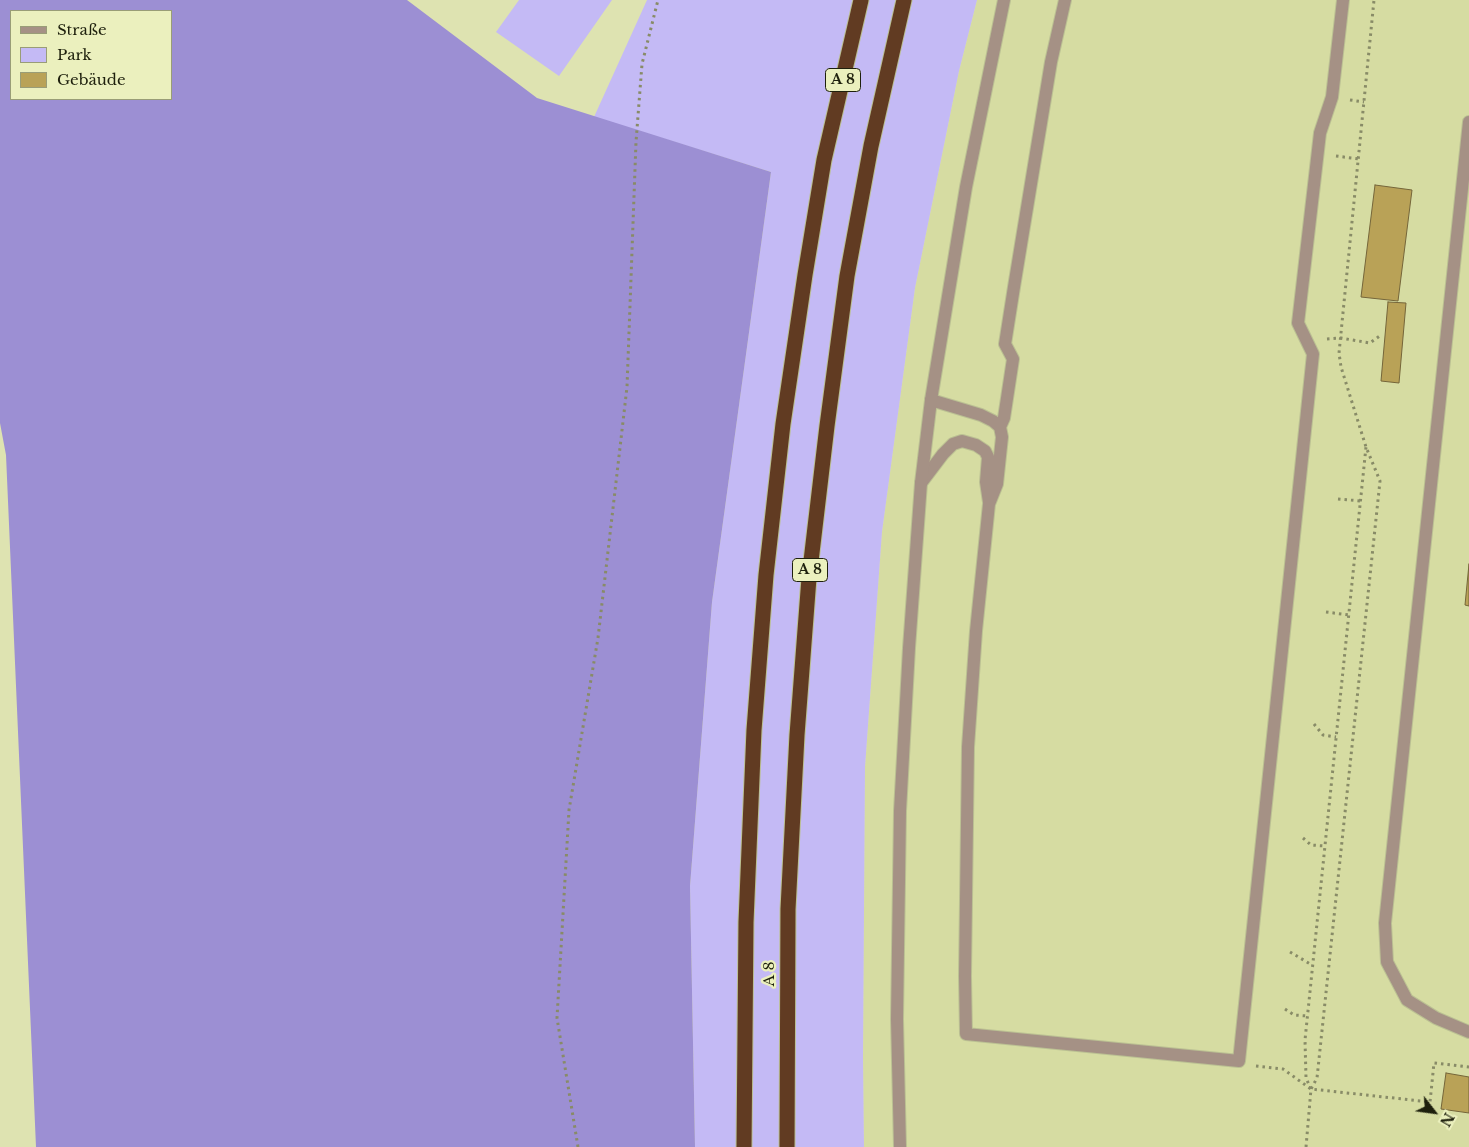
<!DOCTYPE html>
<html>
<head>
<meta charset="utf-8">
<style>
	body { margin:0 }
	#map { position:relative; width:1469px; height:1147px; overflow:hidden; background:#dee3b1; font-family:"Libre Baskerville",serif }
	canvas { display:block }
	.legend { position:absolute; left:10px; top:10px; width:162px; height:90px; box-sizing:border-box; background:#ebf0be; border:1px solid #999d77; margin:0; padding:6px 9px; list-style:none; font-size:15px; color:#1e200d }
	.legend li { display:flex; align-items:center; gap:10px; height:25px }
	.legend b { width:25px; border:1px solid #999d77 }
	.north { position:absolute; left:1409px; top:1087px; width:50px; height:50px; -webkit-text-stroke:4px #ebf0be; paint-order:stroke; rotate:120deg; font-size:14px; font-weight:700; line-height:20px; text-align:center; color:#1e200d }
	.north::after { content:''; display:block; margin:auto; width:18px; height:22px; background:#1e200d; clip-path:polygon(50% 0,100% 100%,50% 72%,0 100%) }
</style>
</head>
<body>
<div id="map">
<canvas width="1469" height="1147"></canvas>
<ul class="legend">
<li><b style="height:6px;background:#a59185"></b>Straße</li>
<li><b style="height:14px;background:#c4baf5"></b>Park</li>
<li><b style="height:14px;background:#b9a257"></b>Gebäude</li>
</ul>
<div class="north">N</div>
</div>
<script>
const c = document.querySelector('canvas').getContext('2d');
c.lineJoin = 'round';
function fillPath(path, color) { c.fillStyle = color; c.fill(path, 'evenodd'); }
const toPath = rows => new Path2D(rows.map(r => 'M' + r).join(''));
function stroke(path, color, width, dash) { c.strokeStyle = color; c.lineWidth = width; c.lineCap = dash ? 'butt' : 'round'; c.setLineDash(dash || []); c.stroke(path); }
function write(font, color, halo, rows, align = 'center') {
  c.font = font + ' "Libre Baskerville",serif'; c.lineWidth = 4.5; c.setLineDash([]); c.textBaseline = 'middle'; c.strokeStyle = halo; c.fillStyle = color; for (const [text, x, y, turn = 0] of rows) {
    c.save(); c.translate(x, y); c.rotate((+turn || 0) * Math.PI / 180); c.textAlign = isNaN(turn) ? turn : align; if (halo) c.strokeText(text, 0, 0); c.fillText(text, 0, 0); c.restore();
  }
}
const built = toPath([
	[977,0,1469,0,1469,1147,864,1147,863,1057,865,767,882,532,915,288,959,71]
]);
const green = toPath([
	[519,0,612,0,559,76,496,32],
	[647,0,977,0,959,71,915,288,882,532,865,767,863,1057,864,1147,695,1147,690,886,712,602,771,172,594,117]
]);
const forest = toPath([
	[0,0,407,0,537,98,771,172,712,602,690,886,695,1147,36,1147,6,455,0,423],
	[11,11,171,11,171,99,11,99]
]);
const building = toPath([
	[1375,185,1412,190,1398,301,1361,297,1375,185],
	[1388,302,1406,303,1399,383,1381,381,1388,302],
	[1469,564,1469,606,1465,605,1469,564],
	[1446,1073,1469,1077,1469,1113,1441,1109,1446,1073]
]);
const path = toPath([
	[1350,100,1364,102],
	[1336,156,1359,159],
	[1327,339,1341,338,1370,343,1381,335],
	[1338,499,1361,501],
	[1326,612,1349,615],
	[1314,724,1323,735,1336,737],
	[1303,838,1311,845,1325,846],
	[1290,952,1312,965],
	[1285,1009,1294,1015,1307,1016],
	[1256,1066,1283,1069,1311,1089,1430,1102,1434,1063,1469,1067],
	[1311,1089,1306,1078,1305,1040,1366,447],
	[578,1147,557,1018,569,810,598,638,627,387,636,142,642,64,658,0],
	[1306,1147,1311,1089,1317,1078,1380,481,1366,447,1341,367,1339,353,1374,0]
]);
const lane = toPath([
	[1469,122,1385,923,1387,962,1407,1000,1436,1018,1469,1032],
	[931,400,981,415,993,421,1000,427,1002,437,997,484,989,504,976,631,968,747,965,976,966,1034,1239,1061,1313,354,1298,323,1320,133,1332,97,1343,0],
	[1000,427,1004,418,1013,359,1005,344,1014,287,1051,62,1065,0],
	[921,483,943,454,953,444,962,441,976,445,985,451,988,457,986,482,989,502]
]);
const street = toPath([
	[900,1147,897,1019,900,811,909,648,921,483,931,400,966,187,1004,0]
]);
const highway = toPath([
	[744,1147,746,922,754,730,766,575,783,424,805,275,824,160,861,0],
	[787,1147,788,909,797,735,809,578,827,426,847,276,871,146,904,0]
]);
const shields = [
	[843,80,35],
	[810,570,35]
];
const shieldNames = [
	["A 8",843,80],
	["A 8",810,570]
];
const streetNames = [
	["A 8",770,974,-90]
];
fillPath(built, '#d6dca2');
fillPath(green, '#c4baf5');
fillPath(forest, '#9c8fd3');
fillPath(building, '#b9a257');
stroke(building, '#75663a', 1);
stroke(lane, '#bbc093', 14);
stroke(street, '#bbc093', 14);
stroke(highway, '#bbc093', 17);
stroke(path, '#888b67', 3, [2.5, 4]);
stroke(lane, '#a59185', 12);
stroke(street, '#a59185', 12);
stroke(highway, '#613b22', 15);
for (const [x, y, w] of shields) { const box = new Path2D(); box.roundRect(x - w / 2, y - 11.5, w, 23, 4); c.fillStyle = '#ebf0be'; c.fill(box); stroke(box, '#1e200d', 1); }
write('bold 14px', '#1e200d', null, shieldNames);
write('15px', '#1e200d', '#ebf0be', streetNames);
</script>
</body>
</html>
